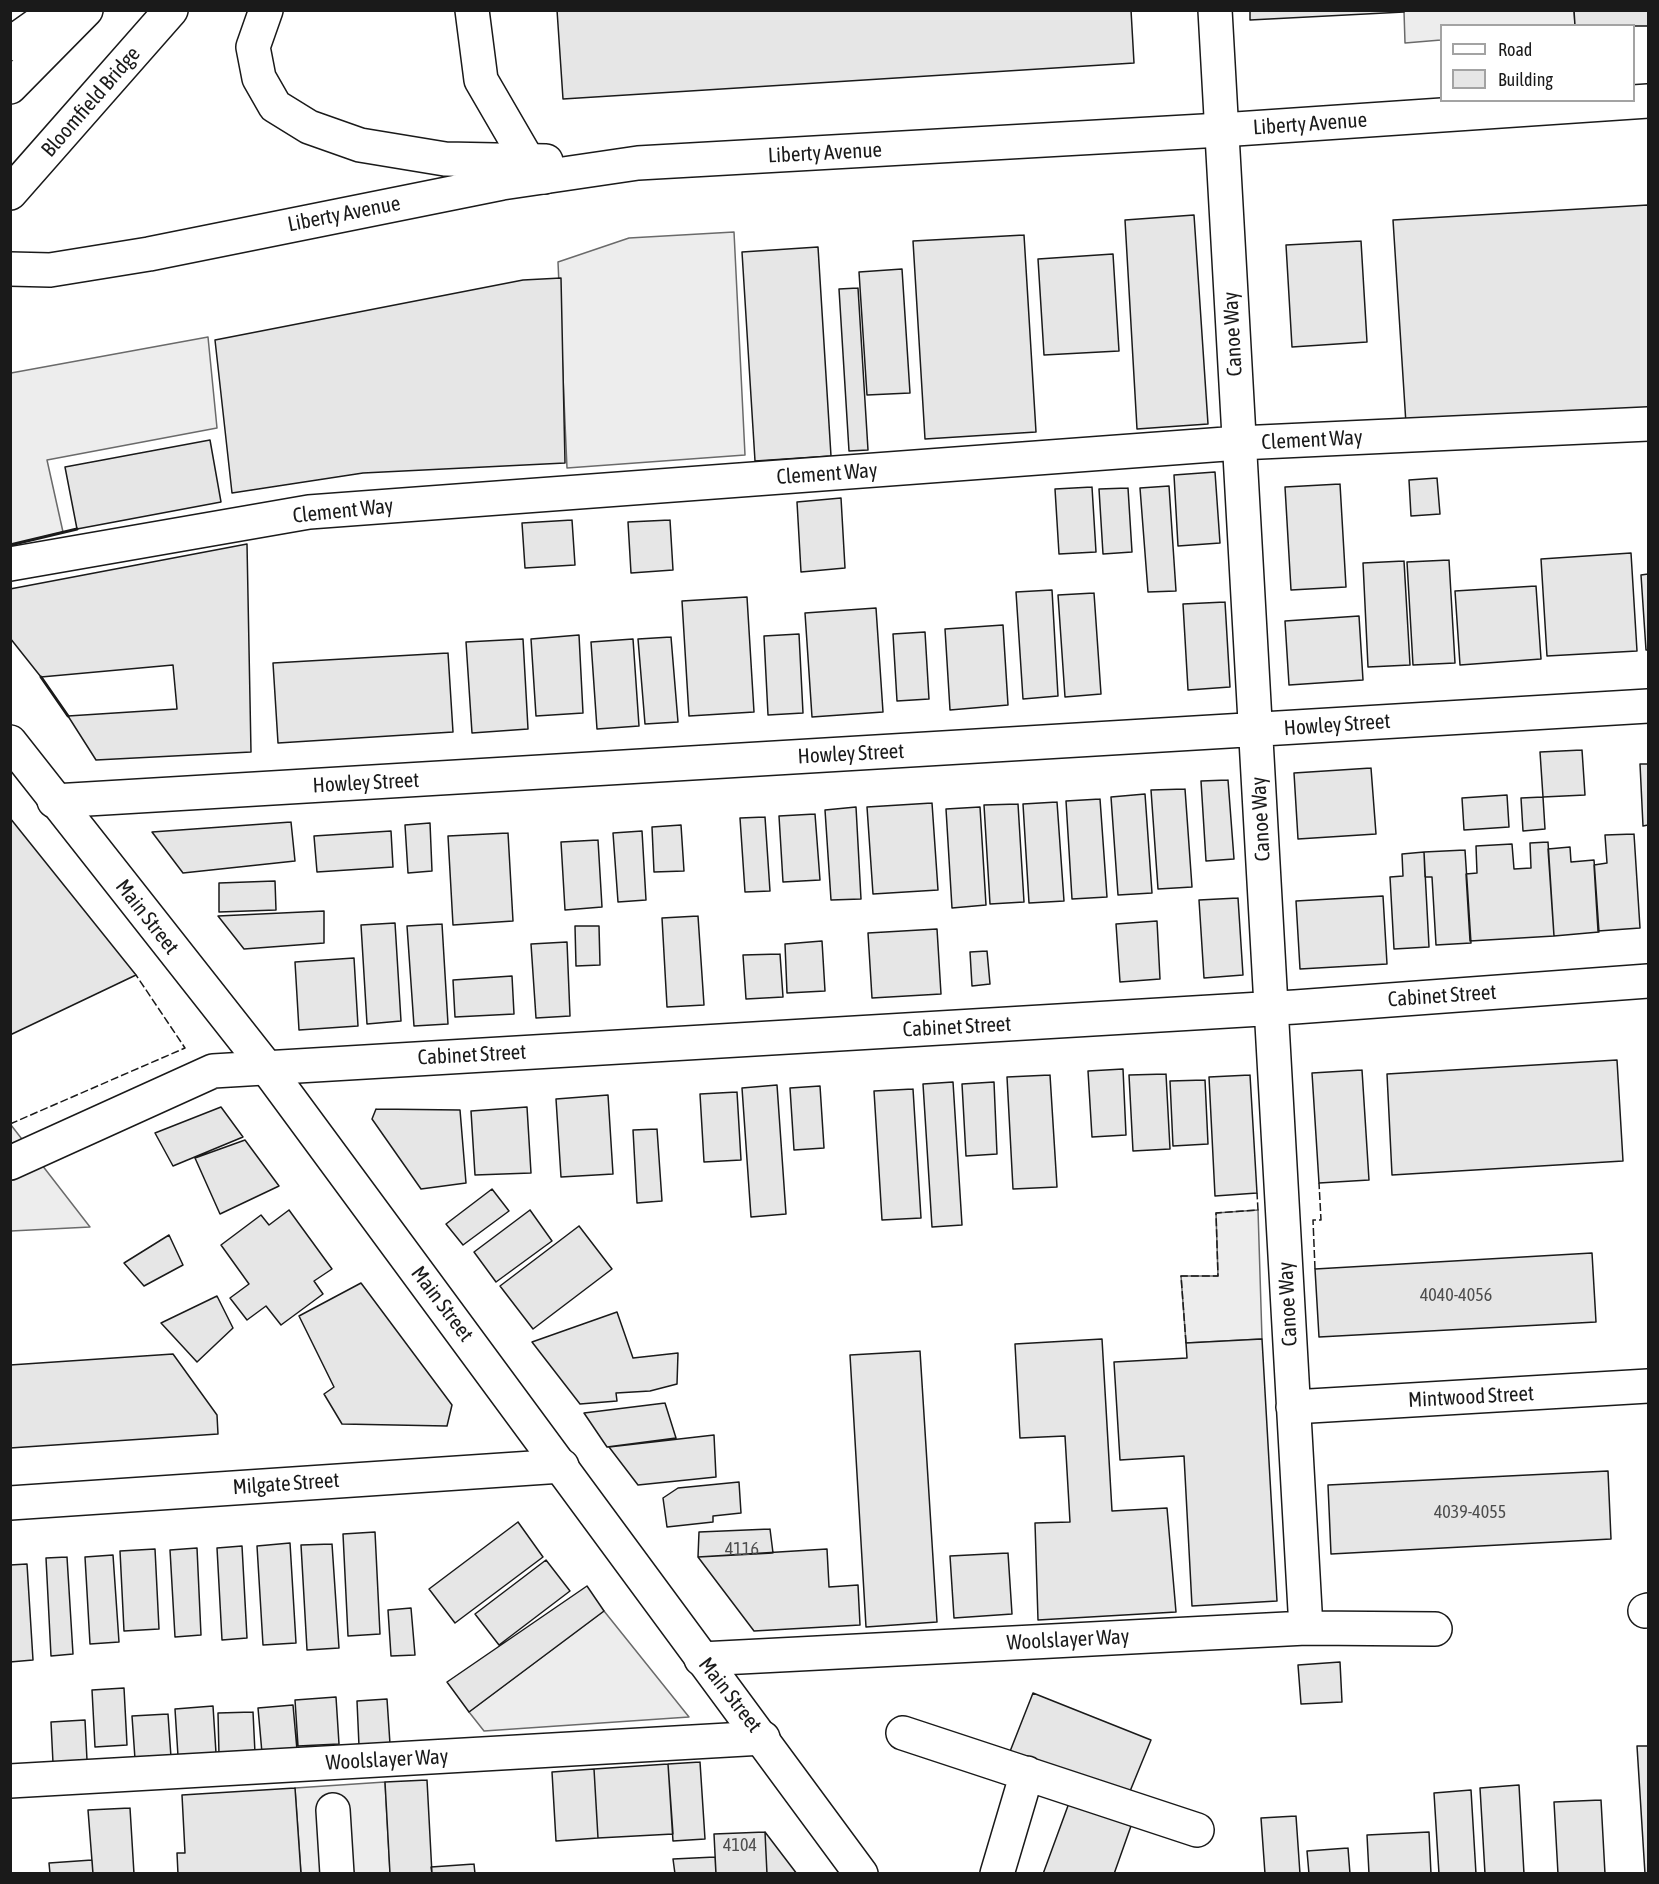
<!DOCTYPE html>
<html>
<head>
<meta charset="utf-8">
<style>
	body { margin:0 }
	#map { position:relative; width:1659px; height:1884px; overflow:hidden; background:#fff; font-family:"Asap Condensed",sans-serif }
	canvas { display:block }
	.frame { position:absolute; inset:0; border:12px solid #1a1a1a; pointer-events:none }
	.legend { position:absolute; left:1440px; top:24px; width:195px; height:78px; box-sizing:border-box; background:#fff; border:2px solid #a3a3a3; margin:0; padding:8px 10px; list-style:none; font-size:18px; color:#1a1a1a }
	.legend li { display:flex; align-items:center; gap:12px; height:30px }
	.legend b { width:30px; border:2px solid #a3a3a3 }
</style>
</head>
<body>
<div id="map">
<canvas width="1659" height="1884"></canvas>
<div class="frame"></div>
<ul class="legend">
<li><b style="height:8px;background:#fff"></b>Road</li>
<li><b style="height:16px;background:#e6e6e6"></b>Building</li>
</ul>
</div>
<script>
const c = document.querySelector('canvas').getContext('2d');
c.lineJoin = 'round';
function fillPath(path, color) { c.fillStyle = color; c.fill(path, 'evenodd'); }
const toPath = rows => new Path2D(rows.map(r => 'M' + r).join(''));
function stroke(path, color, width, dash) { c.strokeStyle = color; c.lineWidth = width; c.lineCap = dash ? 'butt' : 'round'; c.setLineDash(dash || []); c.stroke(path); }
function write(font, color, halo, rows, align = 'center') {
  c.font = font + ' "Asap Condensed",sans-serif'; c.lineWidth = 4.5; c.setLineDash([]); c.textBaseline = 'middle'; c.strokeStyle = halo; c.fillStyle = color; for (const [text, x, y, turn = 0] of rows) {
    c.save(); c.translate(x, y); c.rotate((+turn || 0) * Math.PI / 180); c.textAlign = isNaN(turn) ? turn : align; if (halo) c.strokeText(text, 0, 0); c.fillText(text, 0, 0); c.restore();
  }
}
const parking = toPath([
	[1404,11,1574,11,1575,25,1442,26,1441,40,1405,43,1404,11],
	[734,232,745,455,567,468,558,262,629,238,734,232],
	[208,337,217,428,47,460,63,532,11,545,11,373,208,337],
	[10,1124,11,1125,90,1227,11,1231,10,1124],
	[1258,1210,1262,1339,1186,1343,1181,1276,1218,1276,1216,1213,1258,1210],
	[604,1611,689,1717,484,1731,469,1712,604,1611],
	[385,1782,390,1873,301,1873,295,1788,385,1782]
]);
const building = toPath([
	[557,10,1131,10,1134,63,563,99,557,10],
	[1250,10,1404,10,1404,12,1250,20,1250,10],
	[1574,10,1648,10,1648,26,1575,26,1574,10],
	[1648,205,1648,409,1406,424,1393,220,1648,205],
	[1194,215,1208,424,1137,429,1125,220,1194,215],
	[1024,235,1036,432,925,439,913,241,1024,235],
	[1361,241,1367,342,1292,347,1286,245,1361,241],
	[818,247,831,456,755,461,742,252,818,247],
	[1113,254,1119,351,1044,355,1038,259,1113,254],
	[902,269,910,393,867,395,859,272,902,269],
	[561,278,565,463,363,473,232,493,215,340,523,280,561,278],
	[858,288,868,450,849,451,839,289,858,288],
	[210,440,221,502,77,529,65,467,210,440],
	[1215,472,1220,543,1178,546,1174,475,1215,472],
	[1437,478,1440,514,1411,516,1409,480,1437,478],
	[1340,484,1346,587,1291,590,1285,487,1340,484],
	[1169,486,1176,591,1148,592,1140,488,1169,486],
	[1092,487,1096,552,1059,554,1055,489,1092,487],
	[1128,488,1132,552,1103,554,1099,489,1128,488],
	[841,498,845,568,801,572,797,502,841,498],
	[572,520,575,565,525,568,522,523,572,520],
	[670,520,673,570,631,573,628,522,670,520],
	[247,544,251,752,96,760,68,716,177,709,173,665,41,677,10,638,10,589,247,544],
	[1631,553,1637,651,1547,656,1541,559,1631,553],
	[1449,560,1455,663,1413,665,1407,562,1449,560],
	[1404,561,1410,665,1368,667,1363,563,1404,561],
	[1648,574,1648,650,1646,650,1641,575,1648,574],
	[1536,586,1541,659,1460,665,1455,591,1536,586],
	[1052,590,1058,696,1023,699,1016,592,1052,590],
	[1094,593,1101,694,1065,697,1058,595,1094,593],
	[747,597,754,712,689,716,682,601,747,597],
	[1225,602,1230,687,1188,690,1183,604,1225,602],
	[876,608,883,712,812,717,805,613,876,608],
	[1359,616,1363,680,1289,685,1285,621,1359,616],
	[1003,625,1008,705,950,710,945,629,1003,625],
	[925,632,929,699,897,701,893,634,925,632],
	[799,634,803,713,768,715,764,636,799,634],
	[579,635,583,713,536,716,531,639,579,635],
	[671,637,678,722,645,724,638,639,671,637],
	[523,639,528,729,472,733,466,642,523,639],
	[633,639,639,726,597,729,591,642,633,639],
	[448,653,453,732,278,743,273,663,448,653],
	[1582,750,1585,795,1543,797,1540,752,1582,750],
	[1640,764,1648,764,1648,825,1643,826,1640,764],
	[1371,768,1376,834,1298,839,1294,773,1371,768],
	[1228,780,1234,859,1206,861,1201,781,1228,780],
	[1185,789,1192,887,1158,889,1151,790,1185,789],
	[1145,794,1152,893,1118,895,1111,797,1145,794],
	[1507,795,1509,827,1464,830,1462,798,1507,795],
	[1543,797,1545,829,1523,831,1521,798,1543,797],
	[1100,799,1107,897,1072,899,1066,801,1100,799],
	[1057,802,1064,901,1029,903,1023,804,1057,802],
	[932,803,938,890,873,894,867,807,932,803],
	[1018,804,1024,902,990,904,984,805,1018,804],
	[856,807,861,899,831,900,825,810,856,807],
	[980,807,986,905,952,908,946,809,980,807],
	[815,814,820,880,783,882,779,816,815,814],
	[765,817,770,891,745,892,740,818,765,817],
	[10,818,136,975,10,1035,10,818],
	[291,822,295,861,183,873,152,832,291,822],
	[430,823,432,871,408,873,405,825,430,823],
	[681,825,684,871,654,872,652,827,681,825],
	[391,831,393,867,317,872,314,836,391,831],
	[642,831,646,900,618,902,613,833,642,831],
	[508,833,513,921,453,925,448,836,508,833],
	[1634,834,1640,928,1598,931,1594,865,1607,863,1605,835,1634,834],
	[598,840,602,907,565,910,561,842,598,840],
	[1548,842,1554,936,1470,941,1466,874,1477,873,1476,846,1512,844,1514,869,1531,868,1530,843,1548,842],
	[1570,847,1571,862,1594,860,1599,932,1554,936,1548,849,1570,847],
	[1465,850,1471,943,1436,945,1432,877,1425,877,1424,852,1465,850],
	[1424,852,1429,947,1394,949,1390,877,1403,876,1402,854,1424,852],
	[275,881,276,910,219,912,219,883,275,881],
	[1383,896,1387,964,1300,969,1296,901,1383,896],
	[1238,898,1243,975,1204,978,1199,900,1238,898],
	[324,911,324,943,244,949,218,916,324,911],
	[698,916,704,1005,667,1007,662,918,698,916],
	[1157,921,1160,979,1120,982,1116,924,1157,921],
	[395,923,401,1021,367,1024,361,925,395,923],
	[442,924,448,1024,414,1026,407,926,442,924],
	[575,926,599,926,600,965,576,966,575,926],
	[937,929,941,994,872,998,868,933,937,929],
	[822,941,825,991,787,993,785,944,822,941],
	[567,942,570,1016,536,1018,531,944,567,942],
	[987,951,990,984,972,986,970,952,987,951],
	[780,954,783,997,746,999,743,955,780,954],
	[354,958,358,1026,299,1030,295,962,354,958],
	[512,976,514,1014,455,1017,453,980,512,976],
	[1617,1060,1623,1161,1392,1175,1387,1074,1617,1060],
	[1123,1069,1126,1135,1092,1137,1088,1071,1123,1069],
	[1362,1070,1369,1180,1319,1183,1312,1073,1362,1070],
	[1166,1074,1170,1149,1133,1151,1129,1075,1166,1074],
	[1050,1075,1057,1187,1013,1189,1007,1077,1050,1075],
	[1250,1075,1257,1193,1215,1196,1209,1077,1250,1075],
	[1205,1080,1208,1144,1173,1146,1170,1081,1205,1080],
	[953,1082,962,1225,932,1227,923,1084,953,1082],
	[994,1082,997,1154,966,1156,962,1084,994,1082],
	[777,1085,786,1214,751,1217,742,1088,777,1085],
	[820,1086,824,1148,794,1150,790,1088,820,1086],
	[913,1089,921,1218,882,1220,874,1091,913,1089],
	[737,1092,741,1160,704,1162,700,1094,737,1092],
	[608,1095,613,1174,561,1177,556,1099,608,1095],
	[221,1107,243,1137,173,1166,155,1133,221,1107],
	[527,1107,531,1173,475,1175,471,1111,527,1107],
	[376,1109,460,1110,466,1183,421,1189,372,1119,376,1109],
	[657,1129,662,1201,637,1203,633,1130,657,1129],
	[245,1140,279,1186,220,1214,195,1158,245,1140],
	[492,1189,509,1211,463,1245,446,1224,492,1189],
	[289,1210,332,1269,314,1281,323,1294,281,1325,266,1306,247,1320,230,1298,249,1284,221,1245,261,1215,269,1225,289,1210],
	[530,1210,552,1241,496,1282,474,1252,530,1210],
	[579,1226,612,1269,533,1329,500,1286,579,1226],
	[169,1235,183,1265,144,1286,124,1263,169,1235],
	[1592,1253,1596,1322,1319,1337,1315,1269,1592,1253],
	[361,1283,452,1405,447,1426,342,1424,324,1394,334,1387,299,1316,361,1283],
	[217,1296,233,1328,197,1362,161,1323,217,1296],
	[617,1312,633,1358,678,1353,677,1384,650,1391,616,1393,617,1401,580,1404,532,1342,617,1312],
	[1102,1339,1112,1511,1167,1508,1176,1612,1038,1620,1035,1523,1070,1522,1065,1436,1020,1438,1015,1344,1102,1339],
	[1262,1339,1277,1601,1192,1606,1184,1456,1120,1460,1114,1362,1187,1358,1186,1343,1262,1339],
	[920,1351,937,1622,866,1627,850,1355,920,1351],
	[173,1354,217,1415,218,1434,10,1448,10,1365,173,1354],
	[665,1403,676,1438,607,1447,584,1413,665,1403],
	[714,1435,716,1477,638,1485,609,1447,714,1435],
	[1608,1471,1611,1539,1331,1554,1328,1485,1608,1471],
	[739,1482,741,1513,713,1516,713,1522,667,1527,663,1498,678,1488,739,1482],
	[518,1522,543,1557,455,1623,429,1589,518,1522],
	[770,1529,773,1553,698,1557,699,1532,770,1529],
	[375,1532,380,1634,348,1636,343,1534,375,1532],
	[290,1543,296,1643,263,1645,257,1546,290,1543],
	[332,1544,339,1648,307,1650,301,1545,332,1544],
	[242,1546,247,1638,222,1640,217,1548,242,1546],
	[197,1548,201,1635,175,1637,170,1550,197,1548],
	[155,1549,159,1629,124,1631,120,1551,155,1549],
	[827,1549,829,1587,858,1585,860,1625,754,1631,698,1557,827,1549],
	[1008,1553,1012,1614,954,1618,950,1556,1008,1553],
	[113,1555,119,1642,90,1644,85,1557,113,1555],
	[67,1557,73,1654,51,1656,46,1558,67,1557],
	[546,1560,570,1591,499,1645,475,1614,546,1560],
	[27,1564,33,1660,10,1662,10,1565,27,1564],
	[587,1586,604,1611,469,1712,447,1682,587,1586],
	[411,1608,415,1655,391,1656,388,1610,411,1608],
	[1340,1662,1342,1702,1301,1704,1298,1665,1340,1662],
	[124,1688,127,1745,95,1747,92,1690,124,1688],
	[1033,1693,1151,1740,1126,1801,1009,1754,1033,1693],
	[336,1697,339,1744,298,1746,295,1700,336,1697],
	[387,1699,390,1744,359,1746,357,1701,387,1699],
	[293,1705,297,1750,262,1753,258,1708,293,1705],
	[213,1706,216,1753,178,1756,175,1709,213,1706],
	[253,1712,255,1753,219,1755,218,1713,253,1712],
	[168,1714,171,1757,135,1759,132,1716,168,1714],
	[85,1720,87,1760,53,1763,51,1722,85,1720],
	[1637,1746,1648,1746,1648,1874,1645,1874,1637,1746],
	[700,1762,705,1839,673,1841,668,1764,700,1762],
	[668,1764,673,1834,598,1838,594,1769,668,1764],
	[594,1769,598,1838,556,1841,552,1772,594,1769],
	[427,1780,432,1874,390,1874,385,1782,427,1780],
	[1519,1785,1524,1874,1485,1874,1480,1788,1519,1785],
	[295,1788,301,1874,178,1874,177,1853,185,1853,182,1795,295,1788],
	[1471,1790,1476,1874,1439,1874,1434,1793,1471,1790],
	[1601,1800,1605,1874,1558,1874,1554,1802,1601,1800],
	[1069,1803,1131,1826,1114,1874,1043,1874,1069,1803],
	[130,1808,134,1874,93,1874,88,1810,130,1808],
	[1296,1816,1300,1874,1265,1874,1261,1818,1296,1816],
	[765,1832,797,1874,767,1874,765,1832],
	[765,1832,767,1874,716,1874,714,1834,765,1832],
	[1429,1832,1431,1874,1369,1874,1367,1835,1429,1832],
	[1348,1848,1350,1874,1309,1874,1307,1851,1348,1848],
	[715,1857,716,1874,675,1874,673,1859,715,1857],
	[92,1860,93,1874,50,1874,49,1863,92,1860],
	[474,1864,475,1874,432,1874,431,1867,474,1864]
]);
const minor = toPath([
	[472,10,481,80,528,161,544,177],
	[1215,10,1306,1628],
	[10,564,309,512,1239,443,1648,424],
	[54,801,1648,706],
	[10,1163,213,1071,1295,1007,1648,981],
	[1293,1407,1648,1386],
	[10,1503,562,1466],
	[1645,1611,1648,1610],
	[701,1659,1306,1628,1435,1629],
	[903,1733,1197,1830],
	[10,1781,763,1738],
	[333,1810,337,1874],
	[997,1874,1027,1773]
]);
const major = toPath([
	[266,10,253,47,259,78,275,106,309,127,360,145,445,159,546,161],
	[10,44,58,10],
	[10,87,86,10],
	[10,193,171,10],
	[10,269,50,270,149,254,502,183,638,163,1221,130,1648,101],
	[10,742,266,1067,861,1874]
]);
const fence = toPath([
	[10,1124,185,1048,136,975],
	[1315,1269,1313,1220,1321,1220,1319,1183],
	[1186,1343,1181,1276,1218,1276,1216,1213,1258,1210,1257,1193]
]);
const wall = toPath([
	[10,545,77,529],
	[41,677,68,716]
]);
const numberNames = [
	["4040-4056",1456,1295],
	["4039-4055",1470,1512],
	["4116",742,1549],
	["4104",740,1845]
];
const streetNames = [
	["Bloomfield Bridge",91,102,-49],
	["Liberty Avenue",1310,124,-4],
	["Liberty Avenue",825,153,-3],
	["Liberty Avenue",344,214,-11],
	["Canoe Way",1233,334,-93],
	["Clement Way",1312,440,-3],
	["Clement Way",827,474,-4],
	["Clement Way",343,511,-6],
	["Howley Street",1337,725,-4],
	["Howley Street",851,754,-3],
	["Howley Street",366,783,-3],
	["Canoe Way",1261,819,-93],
	["Main Street",147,917,52],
	["Cabinet Street",1442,996,-4],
	["Cabinet Street",957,1027,-3],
	["Cabinet Street",472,1055,-3],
	["Main Street",442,1304,53],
	["Canoe Way",1288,1304,-93],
	["Mintwood Street",1471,1397,-3],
	["Milgate Street",286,1484,-4],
	["Woolslayer Way",1068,1640,-3],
	["Main Street",730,1695,52],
	["Woolslayer Way",387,1760,-3]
];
fillPath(parking, '#ededed');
stroke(parking, '#6a6a6a', 1.5);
fillPath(building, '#e6e6e6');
stroke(building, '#1a1a1a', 1.5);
stroke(minor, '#1a1a1a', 36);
stroke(major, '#1a1a1a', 36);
stroke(minor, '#fff', 33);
stroke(major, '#fff', 33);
stroke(fence, '#1a1a1a', 1.5, [8, 3]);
stroke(wall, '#1a1a1a', 3);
write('18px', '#4d4d4d', null, numberNames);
write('21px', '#1a1a1a', '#fff', streetNames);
</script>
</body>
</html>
